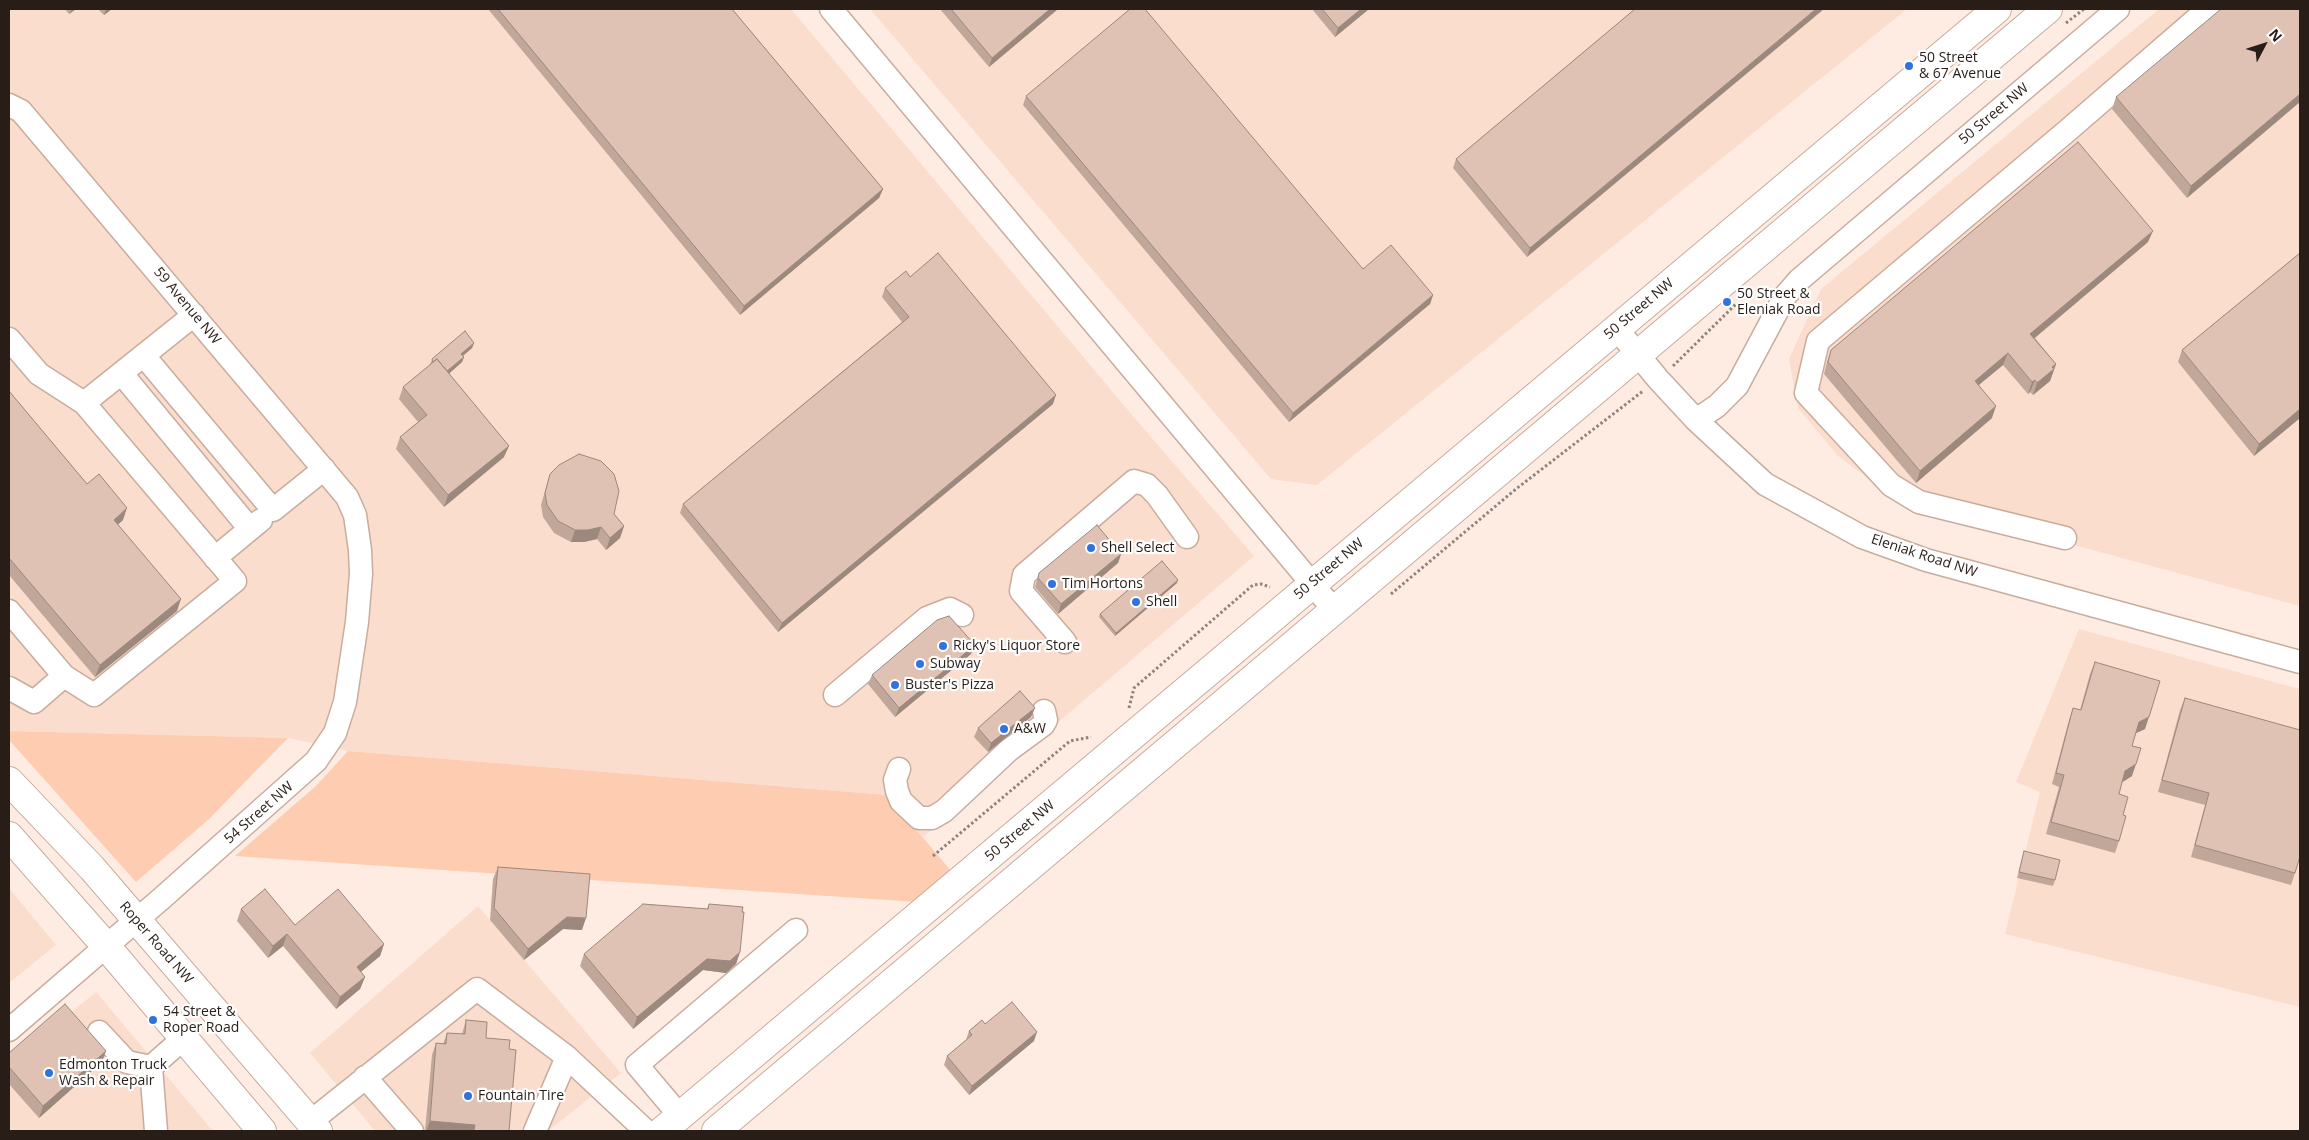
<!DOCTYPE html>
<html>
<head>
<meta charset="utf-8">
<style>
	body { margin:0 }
	#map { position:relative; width:2309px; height:1140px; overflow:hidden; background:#feece3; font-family:"Open Sans",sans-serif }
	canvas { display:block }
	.frame { position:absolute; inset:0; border:10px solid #281d17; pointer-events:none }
	.north { position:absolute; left:2239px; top:20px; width:50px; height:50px; -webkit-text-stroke:4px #fefefe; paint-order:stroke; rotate:50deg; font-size:14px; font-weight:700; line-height:20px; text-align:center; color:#281d17 }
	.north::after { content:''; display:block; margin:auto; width:18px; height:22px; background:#281d17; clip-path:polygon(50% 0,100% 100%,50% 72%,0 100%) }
</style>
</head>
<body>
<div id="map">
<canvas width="2309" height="1140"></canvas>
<div class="frame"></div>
<div class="north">N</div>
</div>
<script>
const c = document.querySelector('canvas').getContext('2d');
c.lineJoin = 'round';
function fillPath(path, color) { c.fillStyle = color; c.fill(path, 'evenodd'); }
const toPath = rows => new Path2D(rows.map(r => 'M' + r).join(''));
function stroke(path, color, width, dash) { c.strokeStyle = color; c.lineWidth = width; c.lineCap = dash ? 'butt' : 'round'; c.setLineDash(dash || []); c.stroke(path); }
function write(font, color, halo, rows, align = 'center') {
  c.font = font + ' "Open Sans",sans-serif'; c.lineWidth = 4.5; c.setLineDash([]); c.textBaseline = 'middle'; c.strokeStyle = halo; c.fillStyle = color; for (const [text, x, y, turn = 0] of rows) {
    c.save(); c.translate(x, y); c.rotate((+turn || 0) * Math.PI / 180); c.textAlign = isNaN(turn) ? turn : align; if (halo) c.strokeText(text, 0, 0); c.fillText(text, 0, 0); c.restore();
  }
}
const built = toPath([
	[9,9,791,9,1138,422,1254,556,923,837,887,795,348,751,288,738,9,731],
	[870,9,1907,9,1317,485,1271,479],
	[2159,9,2300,9,2300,606,1892,496,1838,456,1798,408,1789,359,1821,289],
	[2079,629,2300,689,2300,1007,2005,934,2040,792,2016,782],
	[9,888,56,945,9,983],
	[478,906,621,1073,548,1131,375,1131,310,1053],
	[96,992,213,1131,9,1131,9,1063]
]);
const green = toPath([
	[9,731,288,738,208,820,136,882,9,740],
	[348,751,887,795,952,872,917,902,235,856,316,786]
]);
const path = toPath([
	[2066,23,2084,9],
	[1673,366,1736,304],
	[1391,594,1516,489,1643,391],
	[1129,708,1134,688,1253,585,1261,584,1270,587],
	[933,856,1070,741,1091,737]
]);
const minor = toPath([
	[831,9,1334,610],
	[9,105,21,111,347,497,355,515,360,550,361,574,357,622,345,702,335,733,316,761,161,899,9,1030],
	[1616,328,1658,379,1696,420,1765,484,1862,537,1926,560,2300,662],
	[9,339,39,374,84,403],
	[144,356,273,510,324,469],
	[122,374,250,529],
	[1696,420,1717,406,1737,386,1785,296,1799,280,2118,9],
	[2065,538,1919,502,1891,485,1806,393,1818,341,2067,131,2208,9],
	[215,558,261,520],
	[9,611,64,676,34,702,9,688],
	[1065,642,1021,591,1024,575,1134,481,1147,485,1157,495,1187,537],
	[64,676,94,695,235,581,84,403,194,315],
	[835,695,927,618,950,609,962,615],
	[899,769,895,780,897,791,901,801,919,818,932,818,944,811,1009,750,1043,725,1046,720,1044,711],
	[99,1032,127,1062,151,1067],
	[365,1077,412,1131],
	[680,1116,637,1065,796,930],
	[310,1122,477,989,567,1057,646,1131],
	[156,1131,151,1067,184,1038],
	[535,1131,567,1057]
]);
const major = toPath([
	[9,781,92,868,318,1131],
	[9,836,106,946,262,1131],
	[662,1131,1997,9],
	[716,1131,2048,9]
]);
const wall = toPath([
	[65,9,76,9,69,14],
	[98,9,112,9,104,15],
	[488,9,732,9,883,189,879,198,740,315],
	[940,9,1058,9,989,67],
	[1312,9,1369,9,1335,37],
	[1635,9,1527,257,1453,168,1456,159],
	[2300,9,2187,198,2112,109,2116,97],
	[1026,96,1363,269,1433,295,1430,304,1289,422,1023,105],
	[2148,242,2035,338,2056,364,2050,381,2033,395,2030,392,2028,394,2003,365,1979,385,1992,418,1916,483,1824,374,1827,362,1831,350],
	[2300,253,2300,418,2254,456,2178,362,2182,350],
	[910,277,1053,404,778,632,680,513,683,504,902,322,882,297,885,288],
	[474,343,472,348,463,356,464,357,462,362,449,373,504,457,444,507,396,449,400,437,418,422,399,399,403,387,430,365,432,359],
	[9,391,87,484,123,520,118,524,177,611,95,677,9,575],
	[550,474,614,514,624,526,620,538,606,550,597,539,584,542,571,542,554,533,543,517,541,505],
	[1121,554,1118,563,1058,614,1035,587,1039,573],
	[1177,583,1115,636,1099,617,1100,614],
	[971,654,895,717,868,684,872,675],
	[2095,662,2145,729,2136,733,2132,746,2132,776,2122,782,2119,794,2123,815,2119,841,2115,853,2046,834,2059,787,2052,784,2069,720,2073,708,2080,710,2090,674],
	[2185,698,2295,873,2291,885,2191,857,2205,805,2158,792,2180,710],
	[1031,717,988,752,974,737,978,728],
	[2024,851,2055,880,2053,886,2017,878],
	[498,867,582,930,563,929,524,960,490,920,493,879],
	[709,904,740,952,736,964,726,973,703,970,633,1029,580,966,584,954,707,909],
	[241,909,295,925,384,944,380,956,361,972,365,977,360,989,336,1009,283,946,268,958,237,921],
	[466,1020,486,1038,509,1049,509,1131,425,1131,432,1055,436,1043,443,1044,447,1033,462,1034],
	[985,1024,1034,1041,969,1095,944,1065,947,1056,966,1040,969,1031],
	[9,1053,102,1062,39,1118,9,1084]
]);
const shadedWall = toPath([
	[72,9,76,9,69,14],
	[106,9,112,9,104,15],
	[1050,9,1058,9,989,67,992,58],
	[1361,9,1369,9,1335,37,1338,28],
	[1816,9,1824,9,1527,257,1530,248],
	[2300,94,2300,102,2187,198,2191,186],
	[883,189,879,198,740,315,744,306],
	[2153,231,2148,242,2026,345,2030,334],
	[1433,295,1430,304,1289,422,1293,413],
	[474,343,472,348,459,359,461,354],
	[2008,353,2003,365,1970,392,1975,381],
	[464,357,462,362,442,380,444,374],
	[2056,364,2050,381,2033,395,2037,383],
	[2035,380,2030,392,2028,394,2032,382],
	[1056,395,1053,404,778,632,782,623],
	[1996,406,1992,418,1916,483,1920,471],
	[2300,409,2300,418,2254,456,2259,444],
	[509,446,504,457,444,507,448,495],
	[127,508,123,520,110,532,114,520],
	[624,526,620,538,606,550,610,538],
	[601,527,597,539,584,542,571,542,575,530],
	[1121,554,1118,563,1058,614,1061,604],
	[1178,580,1177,583,1115,636,1116,633],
	[181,599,177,611,95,677,100,665],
	[975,645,971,654,895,717,899,708],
	[1035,708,1031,717,988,752,991,743],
	[2149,717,2145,729,2134,734,2139,722],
	[2136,764,2132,776,2121,783,2125,771],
	[567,917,586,918,582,930,563,929,524,960,528,949],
	[287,934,283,946,268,958,273,946],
	[384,944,380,956,352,979,357,967],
	[740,952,736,964,726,973,703,970,633,1029,637,1017,707,959],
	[365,977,360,989,336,1009,340,997],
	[1037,1032,1034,1041,969,1095,972,1086],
	[106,1051,102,1062,39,1118,43,1106],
	[430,1121,475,1125,473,1131,426,1131]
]);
const building = toPath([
	[498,9,732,9,883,189,744,306,498,9],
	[951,9,1050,9,992,58,951,9],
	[1130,9,1145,9,1363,269,1391,245,1433,295,1293,413,1026,96,1130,9],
	[1322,9,1361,9,1338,28,1322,9],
	[1635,9,1816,9,1530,248,1456,159,1635,9],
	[2221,9,2300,9,2300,94,2191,186,2116,97,2221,9],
	[2078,142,2153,231,2030,334,2056,364,2052,367,2054,369,2037,383,2035,380,2032,382,2008,353,1975,381,1996,406,1920,471,1828,362,1831,350,2078,142],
	[938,253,1056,395,782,623,683,504,909,317,885,288,906,271,910,277,938,253],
	[2300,253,2300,409,2259,444,2182,350,2300,253],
	[465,331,474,343,461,354,464,357,447,371,437,359,433,362,432,359,465,331],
	[437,359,509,446,448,495,400,437,427,415,403,387,437,359],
	[9,391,87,484,99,474,127,508,114,520,181,599,100,665,9,558,9,391],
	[579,454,601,461,614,474,619,491,614,514,624,526,610,538,601,527,588,530,575,530,558,521,547,505,545,493,550,474,559,465,579,454],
	[1097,525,1121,554,1061,604,1038,578,1039,573,1097,525],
	[1162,561,1178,580,1116,633,1100,614,1162,561],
	[949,616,975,645,899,708,872,675,937,620,949,616],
	[2095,662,2160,681,2149,717,2139,722,2132,746,2141,748,2136,764,2125,771,2119,794,2128,797,2123,815,2126,816,2119,841,2051,822,2064,775,2056,773,2073,708,2081,710,2095,662],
	[1020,691,1035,708,991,743,978,728,1020,691],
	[2185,698,2300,730,2300,856,2295,873,2195,845,2209,793,2162,780,2185,698],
	[2024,851,2060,860,2055,880,2019,872,2024,851],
	[498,867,590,874,586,918,567,917,528,949,494,908,498,867],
	[265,889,295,925,338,889,384,944,357,967,365,977,340,997,287,934,273,946,241,909,265,889],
	[643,904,708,909,709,904,743,907,742,912,744,912,740,952,730,961,707,959,637,1017,584,954,643,904],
	[1012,1002,1037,1032,972,1086,947,1056,972,1035,969,1031,982,1020,985,1024,1012,1002],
	[65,1004,106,1051,43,1106,9,1067,9,1053,65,1004],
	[466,1020,487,1022,486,1038,510,1040,509,1049,516,1050,509,1131,474,1131,475,1125,430,1121,436,1043,446,1044,447,1033,465,1034,466,1020]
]);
const markers = [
	[1909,66,5,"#3073e0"],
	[1727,302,5,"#3073e0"],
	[1091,548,5,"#3073e0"],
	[1052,584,5,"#3073e0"],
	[1136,602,5,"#3073e0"],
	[943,646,5,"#3073e0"],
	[920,664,5,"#3073e0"],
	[895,685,5,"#3073e0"],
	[1004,729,5,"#3073e0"],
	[153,1020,5,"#3073e0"],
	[49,1073,5,"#3073e0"],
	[468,1096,5,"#3073e0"]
];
const poiNames = [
	["50 Street",1919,58],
	["& 67 Avenue",1919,74],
	["50 Street &",1737,294],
	["Eleniak Road",1737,310],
	["Shell Select",1101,548],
	["Tim Hortons",1062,584],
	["Shell",1146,602],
	["Ricky's Liquor Store",953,646],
	["Subway",930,664],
	["Buster's Pizza",905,685],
	["A&W",1014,729],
	["54 Street &",163,1012],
	["Roper Road",163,1028],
	["Edmonton Truck",59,1065],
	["Wash & Repair",59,1081],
	["Fountain Tire",478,1096]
];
const streetNames = [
	["50 Street NW",1994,114,-40],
	["59 Avenue NW",187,306,50],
	["50 Street NW",1639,309,-40],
	["Eleniak Road NW",1924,556,18],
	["50 Street NW",1329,569,-40],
	["54 Street NW",259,813,-41],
	["50 Street NW",1020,831,-40],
	["Roper Road NW",156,943,49]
];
fillPath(built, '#faddcd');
fillPath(green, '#feccb1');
stroke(minor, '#c8ac9d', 25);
stroke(major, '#c8ac9d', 30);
stroke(path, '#91827b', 3, [2.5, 2.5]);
stroke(minor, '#fff', 22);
stroke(major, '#fff', 28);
fillPath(wall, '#c0a79a');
fillPath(shadedWall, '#9c887d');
fillPath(building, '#dfc2b3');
stroke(building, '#9c887d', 1);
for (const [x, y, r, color] of markers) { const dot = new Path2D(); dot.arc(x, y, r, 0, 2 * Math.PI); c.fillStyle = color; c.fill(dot); stroke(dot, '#fefefe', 2); }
write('14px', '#281d17', '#fefefe', poiNames, 'left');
write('14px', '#281d17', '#fefefe', streetNames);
</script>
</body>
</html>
